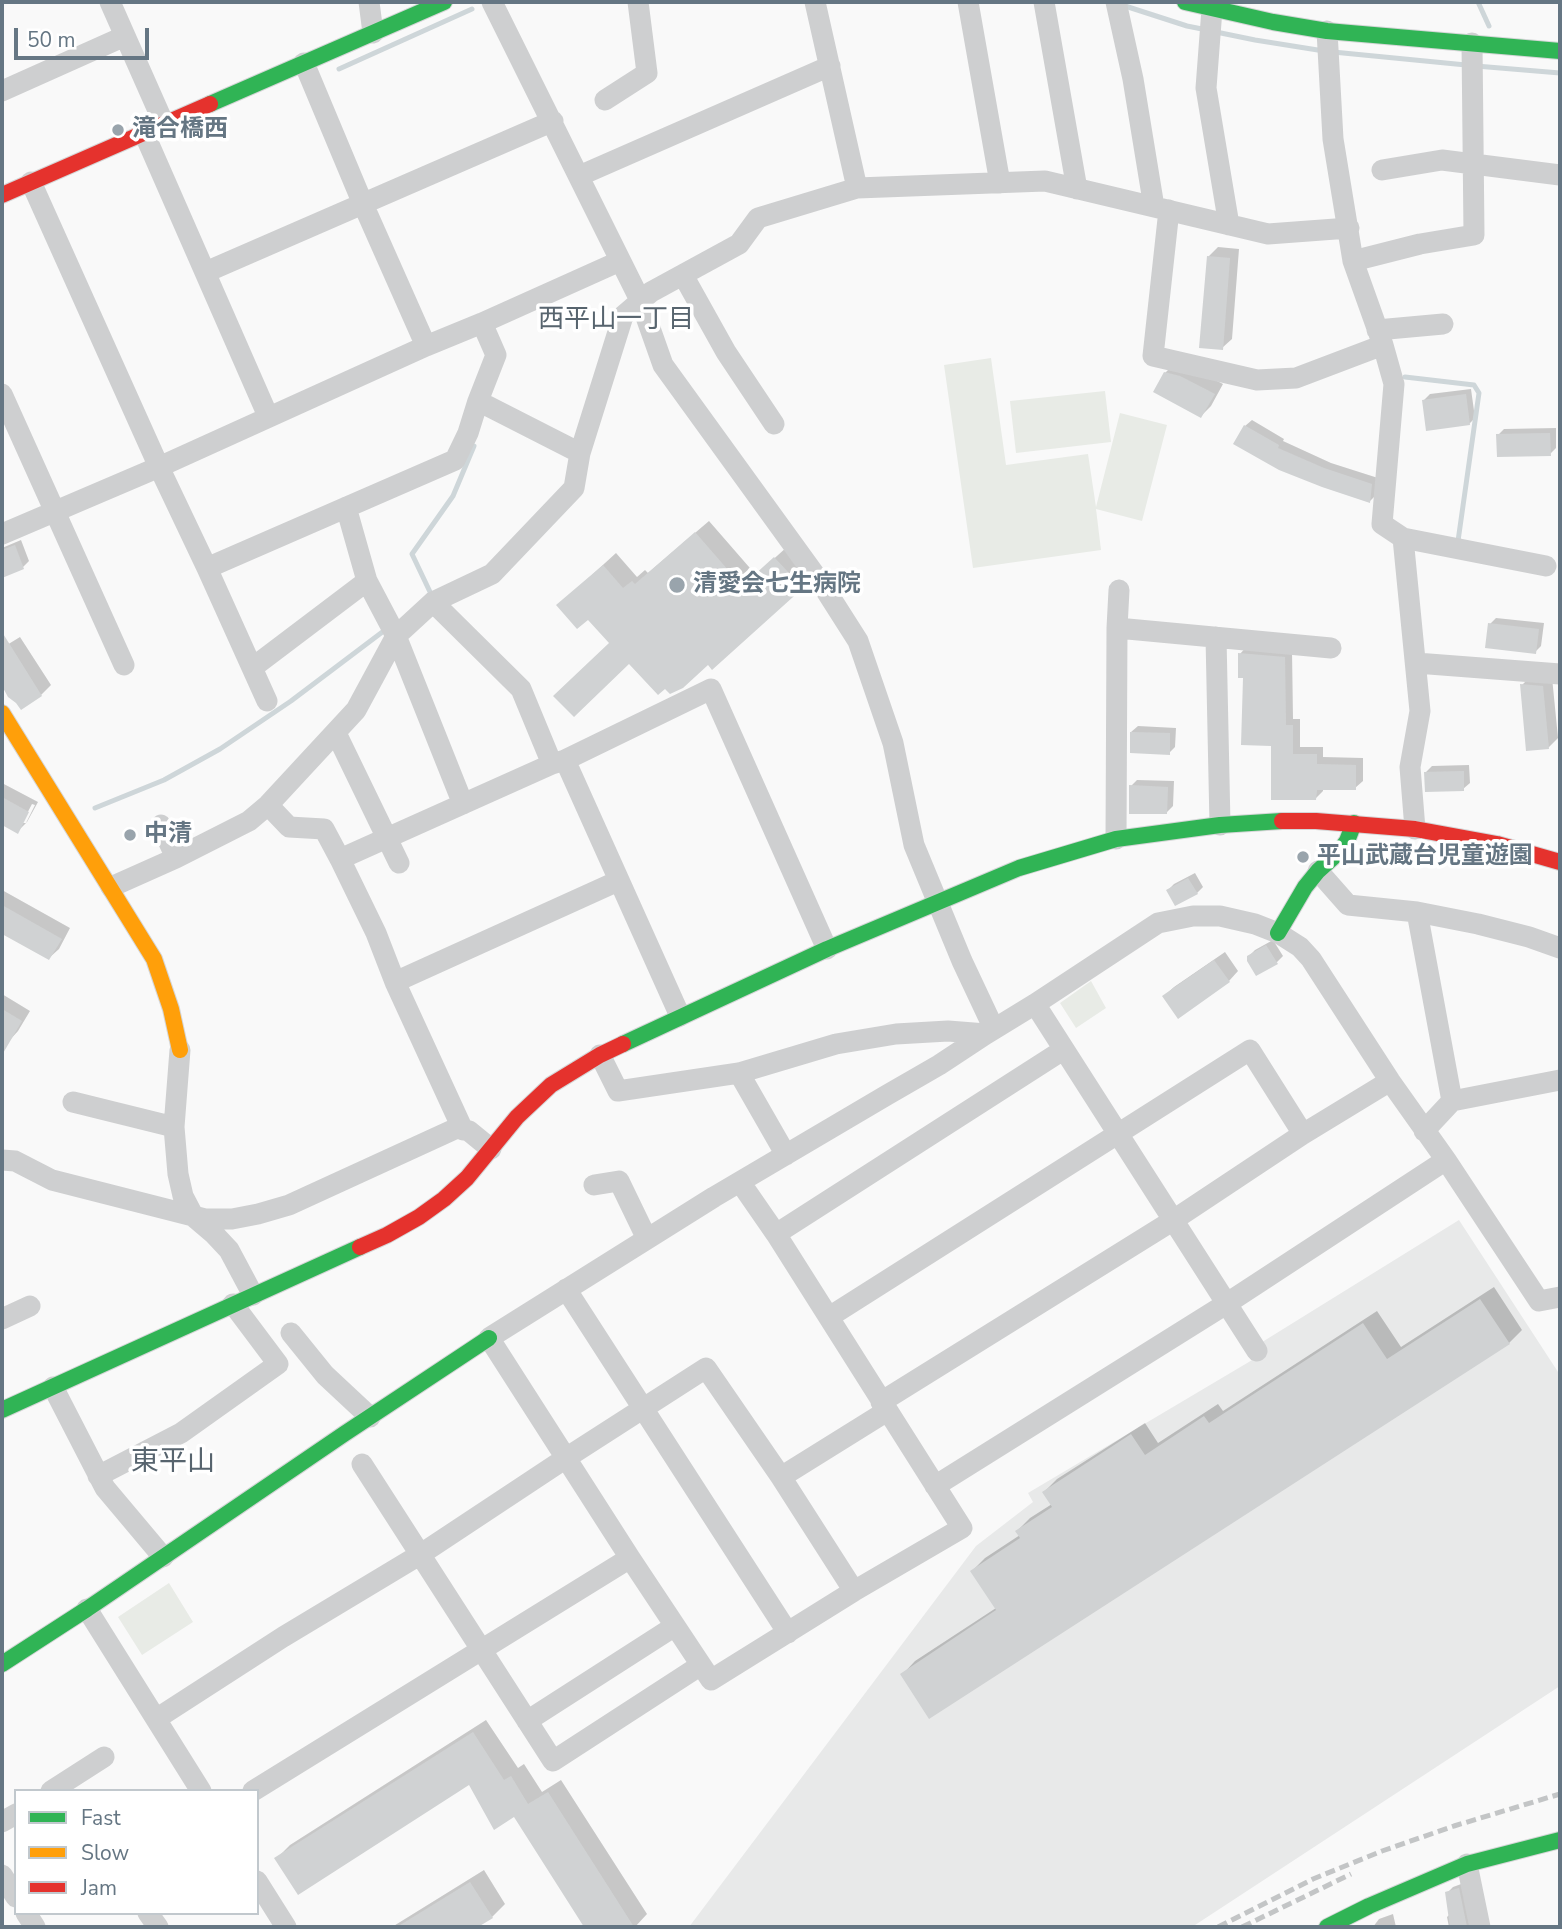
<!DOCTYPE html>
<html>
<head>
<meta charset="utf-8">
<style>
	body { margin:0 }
	#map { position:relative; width:1562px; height:1929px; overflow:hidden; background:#f9f9f9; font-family:"Nunito Sans",sans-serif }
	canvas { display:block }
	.frame { position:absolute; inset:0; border:4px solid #657683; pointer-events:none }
	.legend { position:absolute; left:14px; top:1789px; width:245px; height:126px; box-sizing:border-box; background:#fff; border:2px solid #c1c8cd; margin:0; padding:9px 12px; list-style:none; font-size:21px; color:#657683 }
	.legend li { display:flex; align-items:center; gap:14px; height:35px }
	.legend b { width:35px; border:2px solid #c1c8cd }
	.scale { position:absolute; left:14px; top:28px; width:135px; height:32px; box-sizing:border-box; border:4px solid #657683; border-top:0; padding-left:9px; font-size:21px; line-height:24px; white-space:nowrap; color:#657683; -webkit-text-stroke:5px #fff; paint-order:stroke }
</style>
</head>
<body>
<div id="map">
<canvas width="1562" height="1929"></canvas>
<div class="frame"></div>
<ul class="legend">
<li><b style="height:9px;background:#30b455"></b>Fast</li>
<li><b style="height:9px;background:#ff9f0a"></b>Slow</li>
<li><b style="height:9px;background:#e5322d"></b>Jam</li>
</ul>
<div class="scale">50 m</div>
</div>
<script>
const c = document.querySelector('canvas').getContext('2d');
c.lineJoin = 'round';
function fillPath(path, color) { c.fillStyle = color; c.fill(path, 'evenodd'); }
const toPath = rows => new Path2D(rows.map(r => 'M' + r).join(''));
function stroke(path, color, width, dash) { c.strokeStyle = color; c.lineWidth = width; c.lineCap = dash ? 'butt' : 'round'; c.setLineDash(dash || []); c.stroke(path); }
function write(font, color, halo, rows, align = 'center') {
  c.font = font + ' "Nunito Sans","Noto Sans JP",sans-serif'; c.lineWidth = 7; c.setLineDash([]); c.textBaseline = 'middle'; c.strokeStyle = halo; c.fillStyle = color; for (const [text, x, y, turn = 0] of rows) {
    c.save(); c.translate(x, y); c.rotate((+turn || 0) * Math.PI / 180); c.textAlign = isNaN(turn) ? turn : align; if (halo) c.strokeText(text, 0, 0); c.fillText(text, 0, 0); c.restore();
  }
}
const built = toPath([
	[1459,1220,1560,1375,1560,1686,1192,1927,689,1927,976,1546,1033,1502,1028,1493,1264,1353,1259,1344]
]);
const green = toPath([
	[991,358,1006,465,1088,454,1096,507,1120,413,1167,425,1142,521,1096,509,1101,550,973,568,944,365],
	[1105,391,1111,442,1016,453,1010,401],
	[1091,981,1106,1008,1076,1028,1060,1003],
	[169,1583,193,1622,142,1655,118,1617]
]);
const shadow = toPath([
	[1218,247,1239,249,1232,339,1222,348,1208,257],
	[1175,363,1190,367,1223,384,1211,406,1201,416,1165,373],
	[1471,389,1475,418,1469,424,1424,400,1430,394],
	[1252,420,1284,439,1283,441,1331,463,1378,478,1376,495,1370,501,1235,443,1245,426],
	[1556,428,1556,448,1550,454,1498,435,1504,429],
	[709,521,756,575,788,546,814,574,801,587,708,663,611,642,588,617,559,605,616,553,637,577,645,570,648,573],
	[21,540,29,561,23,567,2,576,2,548],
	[1496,618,1544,623,1541,646,1535,652,1490,624],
	[20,637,51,685,41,695,10,696,2,683,2,648],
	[1247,646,1292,650,1293,719,1300,719,1300,747,1323,747,1323,757,1363,758,1363,781,1355,788,1323,788,1323,791,1316,798,1273,744,1245,677,1240,654],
	[1532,675,1552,677,1558,738,1548,748,1522,685],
	[1138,726,1176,728,1175,747,1169,753,1131,732],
	[1469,765,1470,783,1463,789,1425,773,1432,766],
	[1137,780,1174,781,1173,806,1166,813,1131,786],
	[2,783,38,802,27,822,17,832,2,823],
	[32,804,35,805,26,823,22,823],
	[1195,873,1203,887,1197,893,1168,890,1174,884],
	[2,890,70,928,59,949,49,958,2,932],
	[1273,940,1283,956,1277,962,1256,974,1249,956,1255,950],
	[1225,952,1238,971,1229,981,1164,996,1174,987],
	[2,994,30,1011,18,1031,9,1041,2,1037],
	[1494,1287,1522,1330,1509,1343,902,1675,915,1661,996,1608,972,1571,985,1558,1020,1535,1017,1531,1030,1518,1052,1504,1044,1492,1057,1479,1145,1423,1158,1443,1218,1404,1223,1411,1377,1311,1401,1347],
	[486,1720,518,1768,524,1764,542,1792,561,1780,647,1914,635,1927,586,1927,515,1815,470,1783,276,1859,290,1845],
	[484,1870,505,1904,492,1917,475,1927,392,1927],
	[1464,1883,1475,1927,1449,1927,1447,1917,1450,1914,1447,1893,1453,1887],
	[1393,1914,1396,1927,1373,1927,1379,1919]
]);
const stream = toPath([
	[1478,2,1489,26],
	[1122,5,1187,26,1207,30],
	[1216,32,1255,40,1324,51],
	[1333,52,1466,65],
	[1476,66,1560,73],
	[339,69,472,9],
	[1405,377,1474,385,1479,393,1458,541,1460,541],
	[429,595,431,594,412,554,453,496,474,446],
	[95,808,164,780,220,749,291,701,385,630]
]);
const building = toPath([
	[1207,256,1230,258,1223,350,1199,348],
	[1164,372,1180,376,1215,394,1201,418,1153,392],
	[1466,394,1470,425,1426,431,1422,400],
	[1244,425,1279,445,1278,448,1324,468,1372,484,1370,503,1322,487,1279,470,1233,444],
	[1550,433,1551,456,1497,457,1496,434],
	[695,532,742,586,774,557,803,588,712,670,708,665,683,688,670,694,665,689,658,695,629,664,574,717,553,696,609,643,588,620,577,629,556,605,603,565,623,588,632,581,635,584],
	[15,545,24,569,2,578,2,550],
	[1488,623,1539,629,1536,654,1485,648],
	[2,632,42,696,21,710,16,703,8,697,2,686],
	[1238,653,1285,657,1286,725,1293,725,1293,754,1317,754,1317,764,1356,765,1356,790,1317,790,1316,800,1271,800,1271,746,1241,745,1243,678,1238,678],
	[1520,684,1543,686,1549,749,1526,751],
	[1130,732,1170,733,1170,755,1130,753],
	[1464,771,1464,791,1425,792,1424,772],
	[1129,785,1168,787,1167,814,1129,814],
	[2,797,29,812,18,834,2,825],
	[1188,878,1198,894,1175,906,1166,890],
	[2,905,62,939,49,960,2,934],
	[1266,945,1278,964,1256,976,1247,961,1247,956],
	[1214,960,1230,982,1178,1019,1162,996],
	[2,1009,22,1021,2,1055],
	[1480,1299,1510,1344,929,1719,900,1674,996,1610,970,1571,1020,1538,1015,1531,1052,1507,1042,1492,1131,1434,1145,1455,1204,1416,1209,1423,1363,1323,1387,1359],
	[473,1732,504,1780,511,1776,528,1804,548,1792,634,1927,584,1927,514,1817,494,1830,469,1785,298,1895,274,1858],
	[470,1882,493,1918,478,1927,397,1927],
	[1459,1888,1467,1927,1450,1927,1445,1892]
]);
const street = toPath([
	[110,2,164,124],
	[369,2,373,33],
	[492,2,640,300,663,365,823,586,858,641,893,743,914,845,962,961,994,1029],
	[815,2,857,188],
	[968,2,1000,183],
	[1044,2,1077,189],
	[1116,2,1133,79,1154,207],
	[1212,9,1206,88,1229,225],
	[1327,31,1333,139,1353,261,1383,345,1394,384,1382,524,1403,538,1420,711,1410,767,1415,829],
	[304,63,363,204,426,346],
	[2,91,125,36],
	[605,100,647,73,638,2],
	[144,133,268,416],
	[1382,170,1442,160,1560,175],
	[579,176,830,66],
	[31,182,159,467,207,568,267,701],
	[1169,210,1153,356,1257,380,1296,378,1383,345],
	[1353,261,1420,244,1474,235,1472,43],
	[206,272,553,121],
	[683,275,726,352,774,424],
	[1377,330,1443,324],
	[2,394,124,665],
	[478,401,580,453],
	[346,507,367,581,396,636,463,804],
	[2,534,159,467,426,346,482,323],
	[1403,538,1546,566],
	[207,568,455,460,468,433,478,401,496,355,482,323,620,261],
	[433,602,521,689,552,764],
	[1117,628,1331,648],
	[1216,637,1220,825],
	[1416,663,1560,674],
	[252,668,367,581],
	[336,733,399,863],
	[565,760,680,1016],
	[268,805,289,827,324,829,340,859,376,933,395,982,463,1130],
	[161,825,176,858],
	[1116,839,1117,628,1119,590],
	[340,859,552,764,565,760,711,689,827,949],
	[1318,871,1348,905,1417,912,1478,924,1529,937,1560,948],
	[111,887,176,858,249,821,268,805,356,710,396,636,433,602,492,574,574,488,580,453,623,316,651,292,739,244,758,218,857,188,1045,181,1268,234,1349,228],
	[1417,912,1452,1101,1424,1131],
	[395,982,618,881],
	[1035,1004,1257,1351],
	[180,1050,174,1127,178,1174,183,1196,194,1217,214,1234,229,1250,253,1295],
	[600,1055,618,1091,739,1073,836,1044,896,1034,948,1031,986,1034],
	[739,1073,786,1155],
	[1452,1101,1560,1080],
	[73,1102,174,1127],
	[2,1160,15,1161,52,1180,205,1219,232,1219,258,1214,289,1205,457,1128,469,1131,491,1149],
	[740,1182,776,1234,962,1528,854,1591,711,1680,630,1558,489,1338,714,1197,887,1095,939,1065,986,1034,1035,1004,1158,923,1193,916,1220,916,1255,924,1278,933,1300,947,1311,959,1390,1081,1446,1160,1539,1301,1560,1297],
	[594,1185,619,1181,647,1239],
	[776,1234,1063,1050],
	[566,1289,788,1633],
	[829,1317,1250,1050,1303,1134],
	[2,1319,30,1306],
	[291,1333,325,1375,370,1417],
	[53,1387,105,1488,163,1557],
	[881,1402,1172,1221,1303,1134,1390,1081],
	[362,1464,553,1761,701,1665],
	[98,1476,181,1433,278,1364,233,1304],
	[781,1477,887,1411],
	[935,1486,1226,1304,1446,1160],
	[87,1609,201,1791],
	[156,1719,283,1637,421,1554,566,1458,706,1368,781,1477,854,1591],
	[527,1721,675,1626],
	[51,1791,104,1757],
	[253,1791,630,1558],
	[2,1822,16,1814],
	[1467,1864,1480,1927],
	[2,1875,16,1897],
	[257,1881,286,1927],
	[26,1913,35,1927],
	[148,1913,158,1927]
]);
const fast = toPath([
	[1185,2,1273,22,1327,31,1560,51],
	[210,104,444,2],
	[1278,933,1305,887,1318,871,1339,852,1347,841,1354,823],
	[623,1044,827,949,1019,868,1116,839,1220,825,1282,821],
	[2,1410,360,1247],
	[2,1664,87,1609,344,1434,489,1338],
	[1327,1927,1369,1906,1467,1864,1560,1840]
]);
const slow = toPath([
	[2,713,154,959,171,1009,180,1050]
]);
const jam = toPath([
	[2,195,210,104],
	[1282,821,1316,821,1415,829,1497,844,1560,862],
	[360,1247,387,1235,419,1217,444,1199,467,1178,517,1117,551,1085,600,1055,623,1044]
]);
const rail = toPath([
	[1218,1927,1313,1879,1382,1851,1454,1826,1560,1794],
	[1242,1927,1351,1874]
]);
const markers = [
	[118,130,7,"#99a4ac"],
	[677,585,9,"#99a4ac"],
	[130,835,7,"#99a4ac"],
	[1303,857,7,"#99a4ac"]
];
const poiNames = [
	["滝合橋西",132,130],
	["清愛会七生病院",693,585],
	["中清",144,835],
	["平山武蔵台児童遊園",1317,857]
];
const neighbourhoodNames = [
	["西平山一丁目",616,321]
];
const quarterNames = [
	["東平山",173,1463]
];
fillPath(built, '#e8e9e9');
fillPath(green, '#e8ebe6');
fillPath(shadow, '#0003');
stroke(stream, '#ced6d9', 5);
fillPath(building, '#d0d2d3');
stroke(fast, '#d5d6d7', 18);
stroke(slow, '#d5d6d7', 18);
stroke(jam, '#d5d6d7', 18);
stroke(street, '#cecfd0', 21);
stroke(fast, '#30b455', 16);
stroke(slow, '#ff9f0a', 16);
stroke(jam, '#e5322d', 16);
stroke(rail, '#c3c5c6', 5, [10, 5]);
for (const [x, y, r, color] of markers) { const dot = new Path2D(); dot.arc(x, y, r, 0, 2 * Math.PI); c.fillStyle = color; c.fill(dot); stroke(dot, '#fff', 2.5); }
write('bold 24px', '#657683', '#fff', poiNames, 'left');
write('26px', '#57646e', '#fff', neighbourhoodNames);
write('28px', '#57646e', '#fff', quarterNames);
</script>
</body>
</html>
